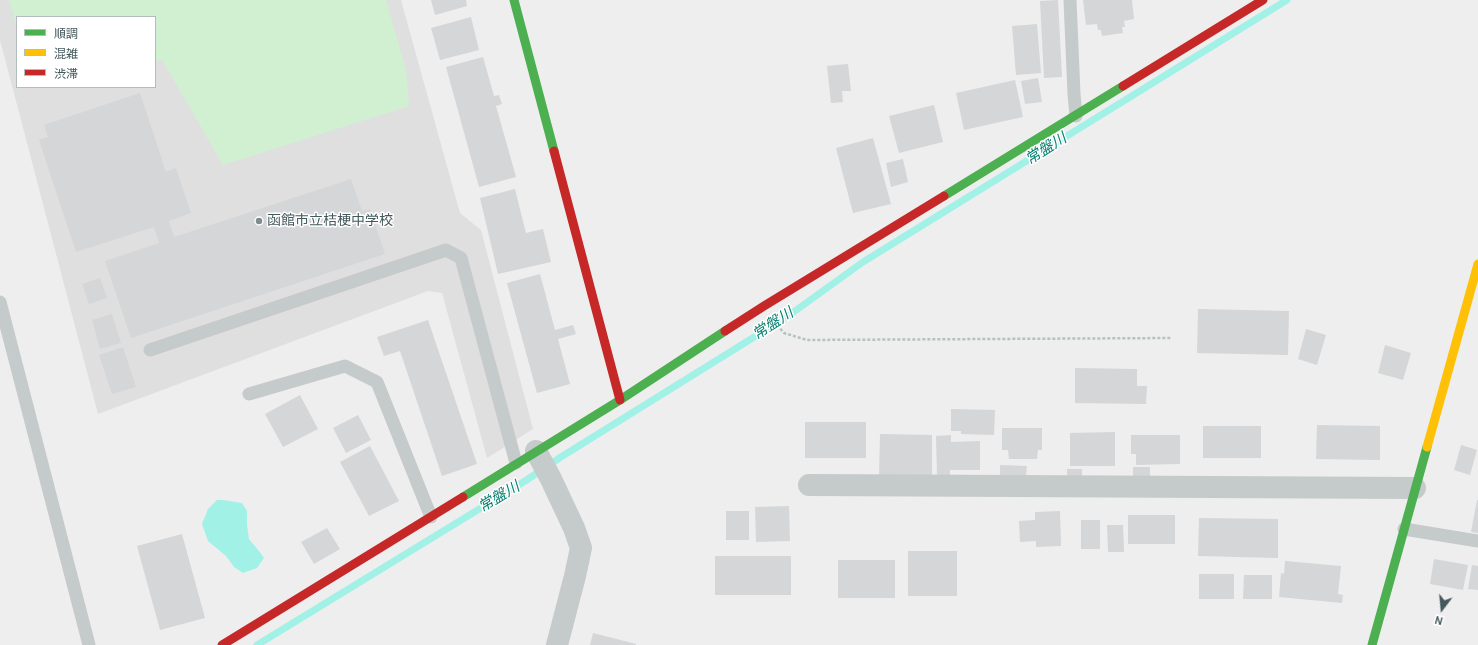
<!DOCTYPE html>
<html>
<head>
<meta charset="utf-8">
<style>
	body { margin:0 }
	#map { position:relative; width:1478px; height:645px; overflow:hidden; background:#efeeee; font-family:Cabin,"Noto Sans JP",sans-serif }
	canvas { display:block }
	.legend { position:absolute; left:16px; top:16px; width:140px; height:72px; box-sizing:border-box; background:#fff; border:1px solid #b4bdbe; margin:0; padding:5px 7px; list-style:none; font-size:12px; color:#44595c }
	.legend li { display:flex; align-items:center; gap:8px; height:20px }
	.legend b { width:20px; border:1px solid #b4bdbe }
	.north { position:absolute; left:1422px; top:589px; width:40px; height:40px; -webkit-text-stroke:3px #fff; paint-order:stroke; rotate:196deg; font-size:11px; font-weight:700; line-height:16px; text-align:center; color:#44595c }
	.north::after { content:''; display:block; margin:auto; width:14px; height:18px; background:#44595c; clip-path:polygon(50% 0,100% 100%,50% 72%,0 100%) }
</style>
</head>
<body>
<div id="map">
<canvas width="1478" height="645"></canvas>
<ul class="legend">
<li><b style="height:5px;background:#4caf50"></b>順調</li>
<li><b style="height:5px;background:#ffc107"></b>混雑</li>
<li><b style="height:5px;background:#c62828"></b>渋滞</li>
</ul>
<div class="north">N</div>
</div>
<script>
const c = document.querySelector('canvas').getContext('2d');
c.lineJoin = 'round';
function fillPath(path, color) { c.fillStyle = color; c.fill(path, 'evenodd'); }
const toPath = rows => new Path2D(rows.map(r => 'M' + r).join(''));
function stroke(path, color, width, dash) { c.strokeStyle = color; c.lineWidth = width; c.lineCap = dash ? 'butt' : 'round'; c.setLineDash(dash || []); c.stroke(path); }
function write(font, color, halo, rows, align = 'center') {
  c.font = font + ' Cabin,"Noto Sans JP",sans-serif'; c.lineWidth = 3; c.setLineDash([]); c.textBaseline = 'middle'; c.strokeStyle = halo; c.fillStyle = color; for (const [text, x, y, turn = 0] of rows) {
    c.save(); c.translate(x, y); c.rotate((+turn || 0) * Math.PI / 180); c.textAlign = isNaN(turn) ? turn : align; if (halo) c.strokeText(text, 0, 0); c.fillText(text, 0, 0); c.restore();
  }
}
const education = toPath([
	[0,0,401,0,460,213,481,230,533,429,487,458,442,293,428,291,98,414,0,40],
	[17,17,155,17,155,87,17,87]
]);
const green = toPath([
	[9,0,386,0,406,70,409,106,223,165,162,60,155,61,155,17,17,17,17,28]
]);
const water = toPath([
	[217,500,223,500,242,503,247,511,247,525,249,539,259,551,264,558,257,568,243,573,234,567,226,556,208,541,202,524,208,509]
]);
const stream = toPath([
	[257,645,525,481,561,457,788,316,863,262,1287,0]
]);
const building = toPath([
	[431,0,466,0,467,6,435,15],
	[1058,0,1062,77,1044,78,1040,1],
	[1083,0,1132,0,1134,19,1124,21,1125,27,1122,27,1123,33,1102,36,1101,30,1098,30,1097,24,1086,25],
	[471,17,479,50,440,60,431,28],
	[1037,24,1041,73,1016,75,1012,26],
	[483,57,494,96,499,95,502,104,496,106,516,177,479,187,446,67],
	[848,64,851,91,842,91,843,102,831,103,827,66],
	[1038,78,1042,102,1025,104,1021,81],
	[1015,80,1023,117,964,130,956,93],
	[140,93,166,172,176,168,191,213,169,221,174,237,351,179,362,211,370,209,385,254,131,338,105,261,159,243,154,227,76,252,39,140,48,137,44,125],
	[934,105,943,142,899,153,889,116],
	[873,138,891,204,853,213,836,148],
	[903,159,908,182,891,187,886,163],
	[515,189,526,233,543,229,551,262,498,274,480,198],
	[540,274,555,330,573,325,576,334,558,339,570,384,537,393,507,283],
	[100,278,107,298,89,304,82,284],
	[1198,309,1289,311,1288,355,1197,353],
	[112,314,121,343,100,349,92,320],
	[428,320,477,464,442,476,400,351,384,356,377,337],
	[1306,329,1326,335,1317,365,1298,359],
	[1385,345,1411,353,1403,380,1378,373],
	[123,347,136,387,112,394,99,355],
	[1075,368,1137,369,1137,386,1147,386,1146,404,1075,403],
	[300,395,318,429,283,447,265,414],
	[951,409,995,410,994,435,961,434,961,431,951,431],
	[358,415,371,440,346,453,333,428],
	[805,422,866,422,866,458,805,458],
	[1317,425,1380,426,1380,460,1316,459],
	[1203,426,1261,426,1261,458,1203,458],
	[1002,428,1042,428,1042,450,1038,450,1037,459,1009,459,1008,450,1002,450],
	[1115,432,1115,466,1070,466,1070,433],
	[880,434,932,435,932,478,879,477],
	[951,435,951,442,980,441,980,470,950,470,950,477,937,477,936,436],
	[1131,435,1180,435,1180,464,1136,465,1136,454,1131,454],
	[1461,445,1477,450,1470,475,1454,470],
	[370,446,399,501,369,516,340,462],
	[1000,465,1027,466,1026,476,1000,476],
	[1133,467,1150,467,1150,476,1133,476],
	[1067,469,1082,469,1082,477,1067,478],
	[1477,500,1478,500,1478,533,1471,532],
	[789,506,790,541,756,542,755,507],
	[726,511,749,511,749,540,726,540],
	[1060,511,1061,546,1036,547,1036,541,1020,542,1019,521,1035,520,1035,512],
	[1128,515,1175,515,1175,544,1128,544],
	[1199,518,1278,519,1278,558,1198,556],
	[1081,520,1100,520,1100,549,1081,549],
	[1107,525,1123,525,1124,552,1108,552],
	[327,528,340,549,314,564,301,542],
	[182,534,205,618,160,630,137,546],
	[908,551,957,551,957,596,908,596],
	[715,556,791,556,791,595,715,595],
	[1434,559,1468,565,1463,590,1430,584],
	[838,560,895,560,895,598,838,598],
	[1285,561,1341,566,1338,594,1343,595,1342,603,1279,597,1281,573,1284,574],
	[1472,565,1478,566,1478,590,1468,589],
	[1199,574,1234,574,1234,599,1199,599],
	[1244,575,1272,575,1272,599,1243,599],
	[593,633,636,644,636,645,590,645]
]);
const path = toPath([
	[777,325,784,333,807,340,1172,338]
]);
const lane = toPath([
	[1070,0,1074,94,1076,116],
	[0,302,89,645],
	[150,350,446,250,461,258,516,463],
	[249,394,345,366,377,382,431,517],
	[1404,529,1478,541]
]);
const street = toPath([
	[536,451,551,479,574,528,581,548,575,576,557,645],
	[809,485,1415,488]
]);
const fast = toPath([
	[514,0,554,151],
	[944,196,1123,86],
	[463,497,620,400,725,331],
	[1372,645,1427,447]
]);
const slow = toPath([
	[1427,447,1478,264]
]);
const jam = toPath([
	[1123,86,1263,0],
	[554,151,620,400],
	[725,331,764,306,944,196],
	[222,645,463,497]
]);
const markers = [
	[259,221,4,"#808d8f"]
];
const poiNames = [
	["函館市立桔梗中学校",267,221]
];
const waterNames = [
	["常盤川",1046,149,-32],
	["常盤川",773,324,-33],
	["常盤川",499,497,-31]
];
fillPath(education, '#e0dfe0');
fillPath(green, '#d0f0d1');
fillPath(water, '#a2f1e6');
stroke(stream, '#a2f1e6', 7);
fillPath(building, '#d4d6d7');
stroke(path, '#b4c4ba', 2.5, [3, 2]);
stroke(lane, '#c5cacb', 13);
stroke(street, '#c5cacb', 22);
stroke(fast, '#4caf50', 9);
stroke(slow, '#ffc107', 9);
stroke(jam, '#c62828', 9);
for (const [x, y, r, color] of markers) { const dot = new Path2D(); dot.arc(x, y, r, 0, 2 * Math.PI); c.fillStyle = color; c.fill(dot); stroke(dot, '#fff', 1.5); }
write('14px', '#44595c', '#fff', poiNames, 'left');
write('italic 15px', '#078070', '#fff', waterNames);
</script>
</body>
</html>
